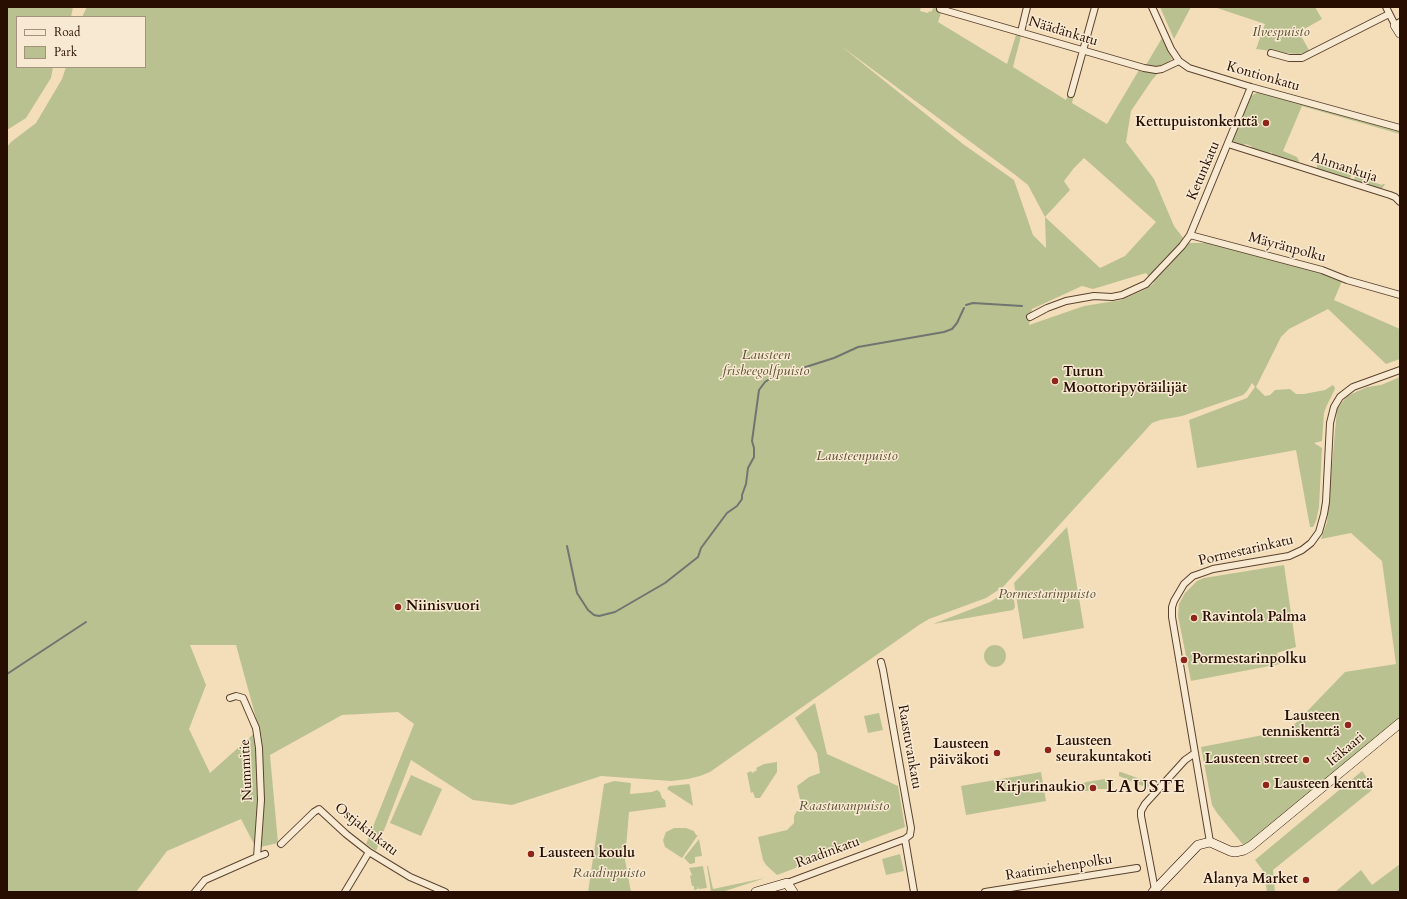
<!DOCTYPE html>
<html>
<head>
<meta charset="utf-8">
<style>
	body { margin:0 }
	#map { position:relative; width:1407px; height:899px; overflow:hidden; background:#f4deba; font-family:Cardo,serif }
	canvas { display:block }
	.frame { position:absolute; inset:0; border:8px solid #280e00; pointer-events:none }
	.legend { position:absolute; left:16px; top:16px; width:130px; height:52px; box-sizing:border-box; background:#f8ead2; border:1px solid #a5927e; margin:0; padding:5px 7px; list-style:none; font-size:12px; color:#280e00 }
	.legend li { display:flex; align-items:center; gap:8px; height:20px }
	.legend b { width:20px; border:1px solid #a5927e }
</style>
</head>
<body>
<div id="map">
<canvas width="1407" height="899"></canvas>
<div class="frame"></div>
<ul class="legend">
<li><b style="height:5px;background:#f8ead2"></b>Road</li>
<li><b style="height:11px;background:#bac190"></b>Park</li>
</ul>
</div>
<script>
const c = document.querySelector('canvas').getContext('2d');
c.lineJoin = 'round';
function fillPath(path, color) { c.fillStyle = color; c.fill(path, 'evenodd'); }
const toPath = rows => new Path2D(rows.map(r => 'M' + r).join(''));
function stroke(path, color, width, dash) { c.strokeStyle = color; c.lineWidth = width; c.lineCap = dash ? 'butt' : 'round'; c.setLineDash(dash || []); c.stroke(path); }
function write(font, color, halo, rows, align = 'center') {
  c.font = font + ' Cardo,serif'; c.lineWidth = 3; c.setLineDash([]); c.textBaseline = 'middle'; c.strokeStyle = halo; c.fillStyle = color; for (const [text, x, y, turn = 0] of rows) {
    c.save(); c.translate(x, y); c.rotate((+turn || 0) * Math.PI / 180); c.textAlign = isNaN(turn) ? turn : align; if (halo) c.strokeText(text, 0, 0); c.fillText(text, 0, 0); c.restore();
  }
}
const green = toPath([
	[7,7,73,7,71,17,17,17,17,67,53,67,51,78,26,118,7,130],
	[87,7,579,7,573,40,579,7,921,7,920,11,928,13,929,11,931,12,934,7,938,8,937,11,941,13,938,22,1007,64,1016,35,1021,36,1013,67,1066,100,1070,90,1075,91,1072,103,1107,124,1139,70,1151,72,1159,72,1152,80,1131,111,1126,142,1154,179,1174,226,1187,243,1209,243,1326,274,1342,281,1334,300,1400,329,1400,359,1386,364,1328,309,1289,329,1281,337,1256,387,1265,396,1270,395,1275,390,1290,389,1296,394,1304,394,1325,390,1333,385,1335,388,1334,391,1327,405,1324,413,1322,441,1314,443,1322,448,1319,507,1316,521,1313,527,1310,527,1296,450,1197,468,1189,420,1247,398,1255,387,1252,383,1247,391,1243,395,1182,416,1160,420,1152,423,1003,587,986,598,929,619,919,625,710,772,700,776,688,779,671,781,601,776,512,805,473,800,411,760,376,851,366,844,414,724,398,712,342,715,270,755,278,843,256,848,241,819,167,851,136,892,7,892,7,147,11,142,36,123,62,79,66,67,145,67,145,17,82,17],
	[841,46,1014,174,1028,185,1045,217,1046,248,1033,235,1014,180,963,144],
	[1084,158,1156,222,1125,256,1100,268,1045,217,1070,190,1064,181,1074,168],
	[1146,273,1154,283,1144,290,1121,300,1084,306,1029,325,1032,309,1082,286,1093,289],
	[190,645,236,645,259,729,210,773,189,729,206,685],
	[1160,7,1191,7,1174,39],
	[1214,7,1315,7,1322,19,1299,32,1310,52,1298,54,1285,53,1256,49,1265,24],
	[1162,38,1172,59,1164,65,1153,67,1146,65],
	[1258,92,1400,132,1400,134,1302,106,1283,151,1297,157,1299,161,1297,163,1273,156,1272,153,1270,152,1270,155,1254,150,1251,146,1246,144,1241,146,1236,144,1233,141,1232,139,1251,96],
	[1317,163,1352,175,1348,180,1317,170],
	[1355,176,1382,185,1383,184,1385,184,1381,190,1354,181],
	[1400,377,1400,719,1244,846,1217,813,1212,805,1201,747,1289,730,1345,672,1396,664,1382,561,1351,533,1321,539,1327,522,1337,409,1347,396,1367,387,1381,385],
	[1067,527,1084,628,1023,639,1014,583],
	[1284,565,1296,647,1277,653,1280,664,1191,681,1178,616,1179,604,1185,593,1197,581,1204,578],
	[1008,591,1011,591,1013,594,1015,607,1013,610,933,624,990,602],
	'984 656a11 11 0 1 1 22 0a11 11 0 1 1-22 0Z',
	[815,703,827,754,898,786,905,827,777,875,766,865,763,860,758,837,787,830,794,823,794,816,801,804,797,786,809,777,820,773,817,753,795,718],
	[879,713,883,730,868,733,864,716],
	[777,762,777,772,760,798,755,798,753,792,751,793,747,773,751,771,752,773,757,770,756,768,764,764],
	[1362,771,1372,784,1372,790,1273,870,1275,892,1267,892,1264,872,1255,860],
	[1041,772,1046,801,966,815,961,786],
	[1119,772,1121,772,1151,783,1147,788,1119,776],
	[411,775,442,789,421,836,390,823],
	[1105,779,1113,783,1113,786,1110,789,1096,789,1087,791,1084,791,1082,787,1082,784,1086,782],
	[614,781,631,783,630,794,652,792,657,790,660,792,662,798,665,800,666,807,629,812,625,860,631,892,588,892,604,784],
	[689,784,690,786,693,806,667,789,669,786],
	[674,828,686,828,694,831,696,835,698,835,682,858,665,847,663,840,666,832],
	[699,839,702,856,695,857,695,863,690,864,684,858],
	[900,854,904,871,886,875,882,859],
	[1400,864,1400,892,1335,892,1361,870,1372,885],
	[703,866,707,888,699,889,697,886,698,889,694,890,694,886,692,886,690,876,692,875,689,868],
	[707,866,708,866,713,889,765,878,722,892,711,892]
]);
const stream = toPath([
	[966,305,973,303,1022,306],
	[567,546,577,593,588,610,594,615,599,616,615,612,665,583,698,557,701,548,727,513,737,506,742,499,742,495,746,484,748,468,754,457,754,448,752,441,759,390,765,382,771,378,834,358,858,347,944,332,952,329,957,323,964,308],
	[7,674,86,622]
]);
const street = toPath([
	[940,7,940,9,1144,68,1156,70,1162,69,1179,61],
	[1152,7,1171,49,1179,61,1189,68,1251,87,1400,128],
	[1386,7,1395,25,1400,22],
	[1021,32,1027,7],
	[1271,53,1289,58,1302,58,1389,14],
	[1251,87,1190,235,1322,270,1347,280,1400,295],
	[1071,94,1095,7],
	[1228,144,1390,195,1395,197,1400,202],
	[1030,317,1047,308,1066,301,1094,296,1112,297,1122,295,1146,284,1182,246,1190,235],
	[905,839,914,892],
	[1210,842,1172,617,1172,607,1174,601,1184,584,1193,576,1199,574,1213,569,1289,556,1302,550,1311,543,1319,532,1324,514,1326,502,1330,423,1334,407,1340,397,1353,387,1400,370],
	[281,844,314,812,319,809,346,834,369,852,410,877,445,892],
	[257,857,265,854],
	[787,883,905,839,910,835,911,828,907,806,883,670,881,662],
	[1155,890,1141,816,1141,811,1145,804,1185,760,1195,753],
	[195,892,205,880,257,857,261,800,259,748,256,728,243,698,236,696,230,698],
	[345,892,369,852],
	[985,892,1137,868]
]);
const secondary = toPath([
	[1395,25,1400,33],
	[756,892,787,883,793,892],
	[1153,892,1198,845,1210,842,1230,851,1235,852,1244,850,1251,846,1400,723]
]);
const markers = [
	[1266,123,4,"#8f2418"],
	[1055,381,4,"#8f2418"],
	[398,607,4,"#8f2418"],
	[1194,618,4,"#8f2418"],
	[1184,660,4,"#8f2418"],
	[1348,725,4,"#8f2418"],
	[1048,750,4,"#8f2418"],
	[997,753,4,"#8f2418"],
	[1306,760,4,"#8f2418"],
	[1266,785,4,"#8f2418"],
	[1093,788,4,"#8f2418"],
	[531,854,4,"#8f2418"],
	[1306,880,4,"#8f2418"]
];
const streetNames = [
	["Näädänkatu",1063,32,17],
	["Kontionkatu",1263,77,16],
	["Ahmankuja",1344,168,18],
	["Ketunkatu",1204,171,-67],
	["Mäyränpolku",1287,248,15],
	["Pormestarinkatu",1246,551,-13],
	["Raastuvankatu",909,747,80],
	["Itäkaari",1346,750,-40],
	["Nummitie",247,770,-93],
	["Ostjakinkatu",366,830,38],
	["Raadinkatu",828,853,-20],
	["Raatimiehenpolku",1059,868,-9]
];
const parkNames = [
	["Ilvespuisto",1281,33],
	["Lausteen",766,356],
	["frisbeegolfpuisto",766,372],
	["Lausteenpuisto",857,457],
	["Pormestarinpuisto",1047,595],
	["Raastuvanpuisto",844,807],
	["Raadinpuisto",609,874]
];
const poiNames = [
	["Kettupuistonkenttä",1258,123,"right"],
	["Turun",1063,373],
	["Moottoripyöräilijät",1063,389],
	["Niinisvuori",406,607],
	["Ravintola Palma",1202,618],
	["Pormestarinpolku",1192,660],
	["Lausteen",1340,717,"right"],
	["tenniskenttä",1340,733,"right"],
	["Lausteen",1056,742],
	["seurakuntakoti",1056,758],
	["Lausteen",989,745,"right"],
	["päiväkoti",989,761,"right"],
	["Lausteen street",1298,760,"right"],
	["Lausteen kenttä",1274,785],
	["Kirjurinaukio",1085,788,"right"],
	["Lausteen koulu",539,854],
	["Alanya Market",1298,880,"right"]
];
const districtNames = [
	["LAUSTE",1146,788]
];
fillPath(green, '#bac190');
stroke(stream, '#717570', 2);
stroke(street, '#5b422e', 8);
stroke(secondary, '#280e00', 10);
stroke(street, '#f8ead2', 6);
stroke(secondary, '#f8ead2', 9);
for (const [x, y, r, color] of markers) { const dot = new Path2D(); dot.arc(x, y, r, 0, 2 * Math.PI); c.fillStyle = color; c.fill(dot); stroke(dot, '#f8ead2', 1.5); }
write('14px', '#280e00', '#f8ead2', streetNames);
write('italic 14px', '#5b4d32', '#f8ead2', parkNames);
write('bold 14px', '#280e00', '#f8ead2', poiNames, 'left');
c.letterSpacing = '1px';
write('bold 18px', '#280e00', '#f8ead2', districtNames);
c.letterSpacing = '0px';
</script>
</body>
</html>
